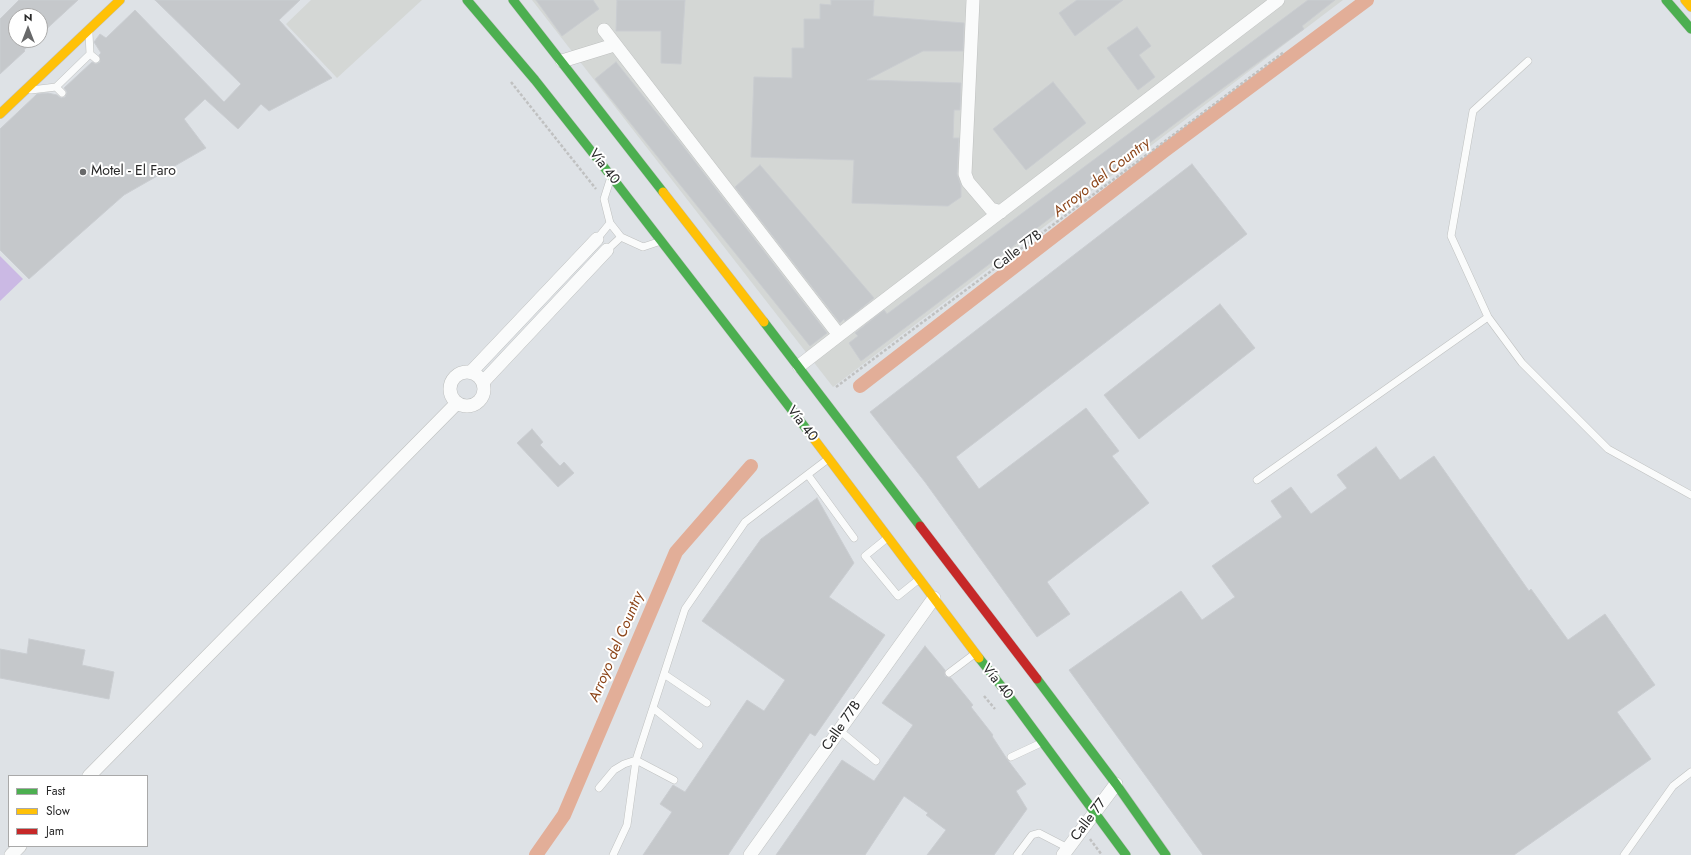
<!DOCTYPE html>
<html>
<head>
<meta charset="utf-8">
<style>
	body { margin:0 }
	#map { position:relative; width:1691px; height:855px; overflow:hidden; background:#dee2e6; font-family:Jost,sans-serif }
	canvas { display:block }
	.legend { position:absolute; left:8px; top:775px; width:140px; height:72px; box-sizing:border-box; background:#fff; border:1px solid #a9a9a9; margin:0; padding:5px 7px; list-style:none; font-size:12px; color:#282828 }
	.legend li { display:flex; align-items:center; gap:8px; height:20px }
	.legend b { width:20px; border:1px solid #a9a9a9 }
	.north { position:absolute; left:8px; top:8px; width:40px; height:40px; box-sizing:border-box; background:#fff; border:1px solid #a9a9a9; border-radius:50%; rotate:0deg; font-size:11px; font-weight:700; line-height:16px; text-align:center; color:#282828 }
	.north::after { content:''; display:block; margin:auto; width:14px; height:18px; background:#68696a; clip-path:polygon(50% 0,100% 100%,50% 72%,0 100%) }
</style>
</head>
<body>
<div id="map">
<canvas width="1691" height="855"></canvas>
<ul class="legend">
<li><b style="height:5px;background:#4caf50"></b>Fast</li>
<li><b style="height:5px;background:#ffc107"></b>Slow</li>
<li><b style="height:5px;background:#c62828"></b>Jam</li>
</ul>
<div class="north">N</div>
</div>
<script>
const c = document.querySelector('canvas').getContext('2d');
c.lineJoin = 'round';
function fillPath(path, color) { c.fillStyle = color; c.fill(path, 'evenodd'); }
const toPath = rows => new Path2D(rows.map(r => 'M' + r).join(''));
function stroke(path, color, width, dash) { c.strokeStyle = color; c.lineWidth = width; c.lineCap = dash ? 'butt' : 'round'; c.setLineDash(dash || []); c.stroke(path); }
function write(font, color, halo, rows, align = 'center') {
  c.font = font + ' Jost,sans-serif'; c.lineWidth = 4; c.setLineDash([]); c.textBaseline = 'middle'; c.strokeStyle = halo; c.fillStyle = color; for (const [text, x, y, turn = 0] of rows) {
    c.save(); c.translate(x, y); c.rotate((+turn || 0) * Math.PI / 180); c.textAlign = isNaN(turn) ? turn : align; if (halo) c.strokeText(text, 0, 0); c.fillText(text, 0, 0); c.restore();
  }
}
const industrial = toPath([
	[311,0,422,0,337,78,286,24],
	[532,0,1343,0,833,387]
]);
const pitch = toPath([
	[0,256,23,279,0,301]
]);
const canal = toPath([
	[860,386,1164,151,1367,0],
	[536,855,564,815,676,552,751,466]
]);
const building = toPath([
	[19,0,78,0,40,35,40,16,16,16,16,40,35,40,24,50,25,51,0,74,0,19,19,0],
	[155,0,300,0,279,20,332,78,269,111,261,104,238,129,205,99,184,119,206,148,124,195,29,279,0,250,0,129,37,94,48,93,57,95,61,98,65,97,67,92,64,88,92,62,96,64,100,62,99,55,101,53,94,42,100,34,106,38,135,10,224,102,241,84,155,0],
	[536,0,593,0,599,9,562,36,536,0],
	[617,0,685,0,681,64,661,63,661,31,616,31,617,0],
	[831,0,874,0,873,16,964,23,963,51,923,51,867,80,961,83,960,110,954,110,953,138,959,138,957,174,961,186,961,197,948,206,852,203,854,160,751,157,754,77,792,78,792,48,804,48,804,19,820,19,820,4,831,5,831,0],
	[1077,0,1123,0,1075,36,1059,13,1077,0],
	[1308,0,1335,0,1302,26,1304,29,1205,101,861,361,849,343,858,336,855,333,884,310,887,314,1308,0],
	[1137,27,1151,46,1139,55,1155,77,1138,90,1107,48,1137,27],
	[616,62,682,145,827,333,810,346,595,79,616,62],
	[1053,82,1086,123,1026,170,993,129,1053,82],
	[1192,164,1247,234,956,457,979,489,1086,408,1119,451,1112,456,1149,503,1047,582,1070,614,1037,637,925,482,870,412,1192,164],
	[760,165,874,298,845,321,844,319,840,323,735,187,760,165],
	[1220,304,1255,348,1139,439,1104,395,1220,304],
	[532,429,543,442,540,445,560,466,564,462,574,473,558,487,517,443,532,429],
	[1376,447,1400,480,1434,456,1529,591,1531,589,1568,640,1605,614,1655,685,1617,712,1651,759,1514,855,1203,855,1069,670,1181,591,1202,620,1235,597,1212,566,1282,517,1271,501,1291,487,1311,514,1347,488,1337,475,1376,447],
	[817,498,854,563,829,597,885,635,815,736,810,733,728,855,643,855,672,812,660,804,673,785,685,792,747,700,764,711,785,680,702,621,761,539,817,498],
	[29,639,85,650,82,665,114,672,109,699,0,678,0,649,27,654,29,639],
	[925,646,945,670,945,676,951,678,973,705,971,707,993,735,992,736,1007,759,1026,784,1016,791,1027,809,994,855,927,855,946,830,926,815,928,813,904,796,865,855,776,855,842,760,874,781,913,725,882,703,925,646]
]);
const path = toPath([
	[511,82,596,189],
	[836,387,1284,52],
	[984,696,995,709],
	[1090,839,1102,855]
]);
const lane = toPath([
	[90,54,96,59],
	[56,87,62,93],
	[31,90,56,87,90,54,89,33],
	[610,223,621,237],
	[597,239,610,223,604,199,610,180],
	[607,250,621,237,643,247,658,242],
	[1488,317,1451,236,1473,111,1528,61],
	[808,475,854,538],
	[1257,480,1488,317,1522,363,1608,449,1691,495],
	[886,539,865,556,898,596,918,580],
	[949,673,973,655],
	[664,674,707,703],
	[653,708,699,745],
	[839,730,876,761],
	[1011,757,1041,743],
	[599,788,614,770,624,764,636,760,674,780],
	[613,855,627,825,636,760,685,609,745,522,828,459],
	[1017,855,1032,835,1039,833,1068,848],
	[1624,855,1673,786,1691,772]
]);
const street = toPath([
	[973,0,965,174,968,182,991,209,1001,212],
	[604,30,839,335,1278,0],
	[562,61,614,45],
	[799,366,839,335],
	'450 389a17 17 0 1 1 34 0a17 17 0 1 1-34 0Z',
	[471,372,597,239],
	[483,382,607,250],
	[89,776,457,403],
	[11,855,20,846],
	[750,855,934,598],
	[1063,855,1116,784]
]);
const fast = toPath([
	[467,0,535,80,611,176,811,435],
	[513,0,663,192],
	[1666,0,1691,29],
	[764,322,920,526],
	[979,658,1002,687,1126,855],
	[1037,679,1116,784,1166,855]
]);
const slow = toPath([
	[1685,0,1691,7],
	[0,114,120,0],
	[663,192,764,322],
	[811,435,979,658]
]);
const jam = toPath([
	[920,526,1037,679]
]);
const markers = [
	[83,172,4,"#68696a"]
];
const streetNames = [
	["Vía 40",604,167,52],
	["Calle 77B",1018,251,-37],
	["Vía 40",802,424,52],
	["Vía 40",997,682,51],
	["Calle 77B",842,726,-55],
	["Calle 77",1089,820,-53]
];
const poiNames = [
	["Motel - El Faro",91,172]
];
const waterNames = [
	["Arroyo del Country",1102,178,-38],
	["Arroyo del Country",617,647,-67]
];
fillPath(industrial, '#d4d7d5');
fillPath(pitch, '#cbb9e4');
stroke(canal, '#e2ae98', 14);
fillPath(building, '#c5c8cb');
stroke(building, '#cacdd1', 1);
stroke(lane, '#bfc1c0', 8);
stroke(street, '#bfc1c0', 14);
stroke(fast, '#bfc1c0', 10);
stroke(slow, '#bfc1c0', 10);
stroke(jam, '#bfc1c0', 10);
stroke(path, '#c0c1c1', 2.5, [3, 2]);
stroke(lane, '#fafbfb', 7);
stroke(street, '#fafbfb', 13);
stroke(fast, '#4caf50', 9);
stroke(slow, '#ffc107', 9);
stroke(jam, '#c62828', 9);
for (const [x, y, r, color] of markers) { const dot = new Path2D(); dot.arc(x, y, r, 0, 2 * Math.PI); c.fillStyle = color; c.fill(dot); stroke(dot, '#fff', 1.5); }
write('14px', '#282828', '#fff', streetNames);
write('14px', '#282828', '#fff', poiNames, 'left');
write('italic 15px', '#8c4519', '#fff', waterNames);
</script>
</body>
</html>
